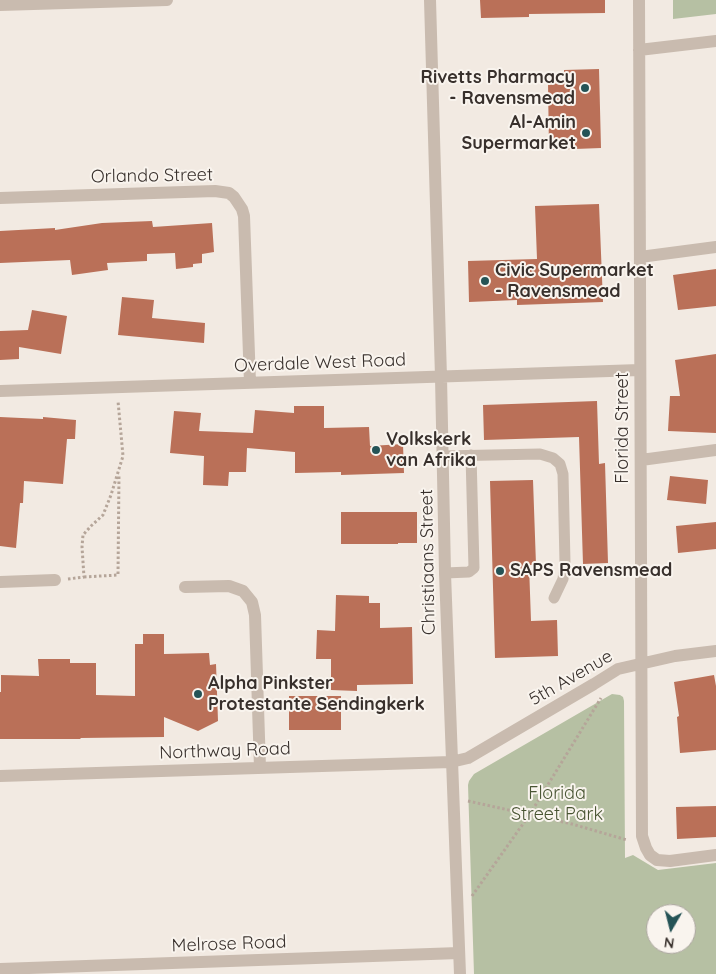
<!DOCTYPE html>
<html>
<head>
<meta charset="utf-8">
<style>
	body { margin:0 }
	#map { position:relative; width:716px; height:974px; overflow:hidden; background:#f2eae2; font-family:Quicksand,sans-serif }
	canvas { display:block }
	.north { position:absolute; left:646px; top:904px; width:50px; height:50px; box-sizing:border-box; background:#f9f4ee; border:1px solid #aca6a0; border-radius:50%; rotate:188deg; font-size:14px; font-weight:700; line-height:20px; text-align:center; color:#38302c }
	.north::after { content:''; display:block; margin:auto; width:18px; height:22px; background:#255356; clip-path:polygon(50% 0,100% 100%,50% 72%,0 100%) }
</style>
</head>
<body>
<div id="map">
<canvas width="716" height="974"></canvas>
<div class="north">N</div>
</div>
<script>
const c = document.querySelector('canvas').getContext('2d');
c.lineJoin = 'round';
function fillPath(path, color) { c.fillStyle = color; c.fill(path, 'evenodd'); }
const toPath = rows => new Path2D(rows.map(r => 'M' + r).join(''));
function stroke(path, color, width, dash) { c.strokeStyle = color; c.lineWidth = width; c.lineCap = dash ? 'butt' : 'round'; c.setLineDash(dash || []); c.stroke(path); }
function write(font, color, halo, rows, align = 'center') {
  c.font = font + ' Quicksand,sans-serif'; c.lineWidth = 4; c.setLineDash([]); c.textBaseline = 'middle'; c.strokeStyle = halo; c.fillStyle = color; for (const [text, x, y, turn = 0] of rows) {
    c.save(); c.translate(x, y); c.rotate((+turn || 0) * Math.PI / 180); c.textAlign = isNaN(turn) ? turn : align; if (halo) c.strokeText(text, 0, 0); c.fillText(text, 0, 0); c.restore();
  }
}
const green = toPath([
	[673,0,716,0,716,14,673,19],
	[612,694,620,695,623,697,624,701,625,858,633,855,658,870,716,863,716,974,474,974,468,785,469,781,474,774],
	[656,914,686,914,686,944,656,944]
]);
const building = toPath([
	[480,0,605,0,605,13,529,14,529,17,481,18],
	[599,69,601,148,549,150,548,83,564,83,564,70],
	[599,204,603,302,517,305,517,300,469,302,468,261,537,259,535,206],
	[152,221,153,227,212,223,214,252,202,254,202,263,193,264,193,267,176,269,175,253,147,254,147,261,107,263,108,270,72,275,70,260,0,263,0,231,55,228,55,230,102,223],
	[716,269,716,306,678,310,673,275],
	[122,297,154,300,152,318,205,323,204,343,118,335],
	[32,310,67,316,61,354,19,347,19,359,0,360,0,331,28,330],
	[716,354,716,433,668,431,670,396,680,396,675,360],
	[597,401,599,464,605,463,608,563,583,564,579,437,484,440,483,405],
	[294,406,324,406,324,428,369,427,370,446,403,444,404,473,341,475,341,472,295,473,295,452,247,448,246,472,229,472,228,486,203,485,204,456,170,453,174,411,201,413,199,431,253,433,255,410,294,413],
	[0,417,43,419,43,417,76,420,75,439,67,439,63,484,24,481,23,503,20,503,16,548,0,546],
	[670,476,708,480,706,504,667,500],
	[533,480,536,565,529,565,531,621,557,620,558,656,495,658,490,481],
	[341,512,417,512,417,543,398,543,398,544,341,544],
	[716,522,716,549,678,553,676,526],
	[336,595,369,596,369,603,380,603,380,628,412,627,413,684,357,685,357,691,331,690,331,659,316,659,317,630,335,631],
	[143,634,164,634,164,654,209,653,210,665,216,664,218,721,198,731,164,717,164,737,80,738,81,739,0,739,0,692,1,692,1,675,39,676,38,659,70,659,70,663,96,663,96,695,135,696,135,644,143,644],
	[714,675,716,686,716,750,680,753,677,717,679,716,674,682],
	[289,696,341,696,341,730,289,730],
	[716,806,716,837,677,839,676,807]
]);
const path = toPath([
	[84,577,118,575,119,474],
	[68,579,84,577,82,547,83,535,91,526,103,515,111,495,123,456,118,401],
	[468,801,572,824,627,840],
	[472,896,530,814,601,698]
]);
const lane = toPath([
	[443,456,540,454,553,458,560,464,563,474,565,563,563,579,554,598],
	[445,573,469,572,474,568,471,455]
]);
const street = toPath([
	[430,0,441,377,445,573,460,974],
	[639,0,642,836,646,848,650,855,657,860,670,861,716,855],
	[0,5,167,0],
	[639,50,716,41],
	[0,198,215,191,229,193,234,197,242,209,244,216,250,383],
	[640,257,716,247],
	[0,391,640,370],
	[641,460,716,450],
	[0,582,55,580],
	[185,587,229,586,243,591,252,602,255,615,260,768],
	[0,776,451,762,468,758,594,684,618,669,675,656,716,651],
	[0,969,459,953]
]);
const markers = [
	[585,88,5,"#255356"],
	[586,133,5,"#255356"],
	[485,281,5,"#255356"],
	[376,450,5,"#255356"],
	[500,571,5,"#255356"],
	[198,694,5,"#255356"]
];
const poiNames = [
	["Rivetts Pharmacy",575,78,"right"],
	["- Ravensmead",575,99,"right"],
	["Al-Amin",576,123,"right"],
	["Supermarket",576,144,"right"],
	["Civic Supermarket",495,271],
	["- Ravensmead",495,292],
	["Volkskerk",386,440],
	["van Afrika",386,461],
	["SAPS Ravensmead",510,571],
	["Alpha Pinkster",208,684],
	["Protestante Sendingkerk",208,705]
];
const streetNames = [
	["Orlando Street",152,176,-1],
	["Overdale West Road",320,363,-2],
	["Florida Street",623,428,-90],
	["Christiaans Street",428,562,-91],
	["5th Avenue",571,678,-30],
	["Northway Road",225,751,-2],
	["Melrose Road",229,944,-2]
];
const parkNames = [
	["Florida",557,794],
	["Street Park",557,815]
];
fillPath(green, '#b6c0a3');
fillPath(building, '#ba7058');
stroke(path, '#b5a599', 3, [2.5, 2.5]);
stroke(lane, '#c9bbaf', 11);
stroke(street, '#c9bbaf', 12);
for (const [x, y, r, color] of markers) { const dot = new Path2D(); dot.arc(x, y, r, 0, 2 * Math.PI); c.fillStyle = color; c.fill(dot); stroke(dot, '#f9f4ee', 2); }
write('bold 18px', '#38302c', '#f9f4ee', poiNames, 'left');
write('18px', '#38302c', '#f9f4ee', streetNames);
write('18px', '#485432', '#f9f4ee', parkNames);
</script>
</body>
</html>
